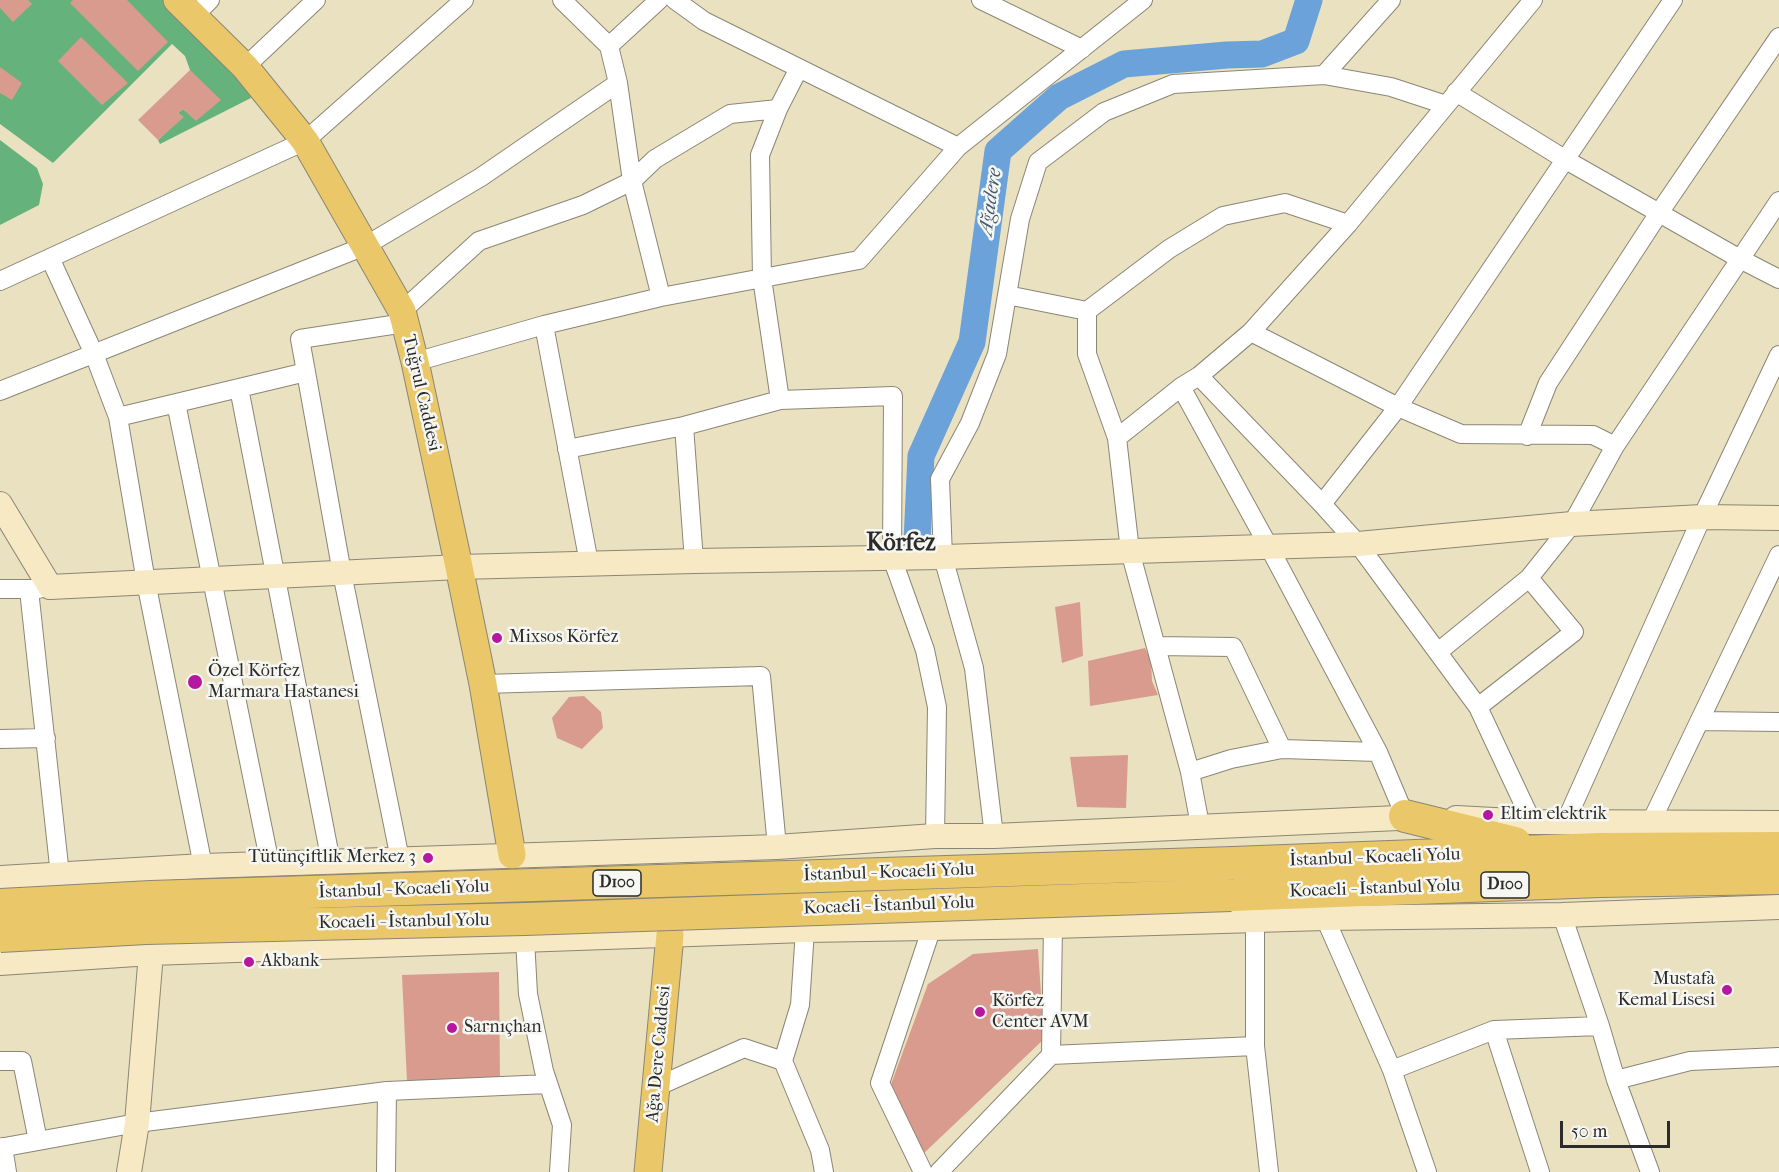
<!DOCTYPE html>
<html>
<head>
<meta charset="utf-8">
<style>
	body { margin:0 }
	#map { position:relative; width:1779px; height:1172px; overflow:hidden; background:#eae1c0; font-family:"IM FELL French Canon",serif }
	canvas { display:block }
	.scale { position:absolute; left:1560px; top:1121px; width:110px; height:27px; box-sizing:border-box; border:3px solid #2b2b2b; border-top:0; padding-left:8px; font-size:18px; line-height:21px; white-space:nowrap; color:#2b2b2b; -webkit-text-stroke:4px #f6f6f2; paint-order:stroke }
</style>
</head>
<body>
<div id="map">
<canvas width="1779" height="1172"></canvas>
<div class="scale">50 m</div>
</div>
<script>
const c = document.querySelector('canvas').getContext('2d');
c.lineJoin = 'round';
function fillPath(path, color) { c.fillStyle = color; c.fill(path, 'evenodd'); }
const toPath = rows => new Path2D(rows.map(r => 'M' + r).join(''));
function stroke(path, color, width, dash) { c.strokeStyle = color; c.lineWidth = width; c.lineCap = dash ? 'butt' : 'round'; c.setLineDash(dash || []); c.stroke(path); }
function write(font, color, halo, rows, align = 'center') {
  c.font = font + ' "IM FELL French Canon",serif'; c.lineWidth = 5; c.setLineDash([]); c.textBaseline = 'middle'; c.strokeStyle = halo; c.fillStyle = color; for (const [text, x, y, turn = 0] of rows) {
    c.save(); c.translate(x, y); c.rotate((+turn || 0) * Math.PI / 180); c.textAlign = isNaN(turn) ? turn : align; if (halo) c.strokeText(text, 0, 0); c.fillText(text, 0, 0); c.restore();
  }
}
const forest = toPath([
	[0,0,163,0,239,74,251,98,160,144,158,140,183,117,178,113,183,109,196,120,190,70,185,56,172,44,53,163,0,124],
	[0,140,37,168,43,184,39,205,0,225]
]);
const river = toPath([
	[917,541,921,456,972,342,998,151,1059,97,1124,64,1227,55,1262,54,1296,41,1309,0]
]);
const building = toPath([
	[0,0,28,0,32,4,13,22,0,8],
	[73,0,127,0,168,42,138,71,70,3],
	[81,37,128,83,102,105,58,61],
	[0,67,22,83,12,100,0,93],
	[190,70,221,100,196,121,183,109,178,113,184,117,158,140,138,120],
	[1080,602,1083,656,1062,663,1055,607],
	[1145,648,1151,660,1152,681,1158,695,1090,706,1088,661],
	[584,696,601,712,603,728,582,749,557,738,552,718,569,697],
	[1128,755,1126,808,1077,807,1070,757],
	[1038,949,1044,1039,922,1155,890,1087,928,984,973,954],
	[499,972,500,1081,407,1082,402,975]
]);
const street = toPath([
	[562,0,609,46,618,83,632,181,661,297],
	[675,0,704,21,958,147],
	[981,0,1082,49],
	[194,16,210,0],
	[609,46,659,0],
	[245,67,316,0],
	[1324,75,1391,0],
	[1456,92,1566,160,1740,259,1779,279],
	[50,258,94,354,118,417,146,582,203,866],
	[0,281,305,141,464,0],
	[1007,295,1087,311],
	[402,311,479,241,583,205,632,181,655,159,730,114,778,109],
	[544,325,589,563],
	[1251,332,1398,407,1461,434,1593,435,1615,446],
	[415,362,544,325,661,297,859,260,958,147,1143,0],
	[306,372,300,339,405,323],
	[1199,376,1322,504,1358,544,1478,707,1532,822],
	[1181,387,1269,547,1378,752,1405,816],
	[239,388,331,862],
	[0,391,365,246,481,177,618,83],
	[780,400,762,278,760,155,778,109,799,68],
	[176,403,270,864],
	[118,417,306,372,342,573,400,859],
	[1527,436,1548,383,1659,213,1779,37],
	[1117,438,1087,354,1087,311,1169,249,1223,216,1285,203,1348,224],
	[567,449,684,426],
	[1322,504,1398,407,1673,0],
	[694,561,684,426,780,400,893,396,892,558,925,650,937,707,935,836],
	[0,589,39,589],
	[29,590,60,875],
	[1156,646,1233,647,1282,749],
	[1438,652,1529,578,1572,524,1615,446,1779,201],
	[483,684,761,676,777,847],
	[1478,707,1574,632,1529,578],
	[1700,721,1779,722],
	[0,739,46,738],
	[1190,772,1231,759,1282,749,1378,752],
	[1651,822,1779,555],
	[1565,823,1702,517,1779,355],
	[1200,825,1190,772,1130,551,1117,438,1181,387,1199,376,1251,332,1348,224,1533,0],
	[994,836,974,668,943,557,940,479,970,423,997,354,1020,219,1038,162,1104,112,1173,84,1324,75,1391,87,1446,105],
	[1562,915,1600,1026,1616,1080,1650,1172],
	[1325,918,1392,1070,1427,1172],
	[1255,921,1255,1046,1269,1172],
	[525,939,528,994,544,1071,562,1125,559,1172],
	[1494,1030,1540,1172],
	[1051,1055,1255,1046],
	[0,1061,22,1061,38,1141],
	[783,1061,800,1005,805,930],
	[1392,1070,1494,1030,1600,1026],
	[1616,1080,1690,1061,1779,1057],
	[656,1087,744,1048,783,1061,820,1150,824,1172],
	[387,1091,548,1084],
	[3,1147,7,1172],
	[0,1148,137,1123,387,1091,386,1172],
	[923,1172,880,1083,932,927],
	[939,1172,1051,1055,1053,926]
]);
const secondary = toPath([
	[0,504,50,587,459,567,694,561,943,557,1358,544,1572,524,1702,517,1779,518],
	[1456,818,1532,822,1779,823],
	[0,878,203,866,777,847,935,836,994,836,1421,817],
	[0,963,151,953,805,930,1053,926,1325,918,1562,915,1779,907],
	[129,1172,137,1123,151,953]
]);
const primary = toPath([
	[177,0,245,67,305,141,402,311,415,362,459,567,483,684,512,855],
	[648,1172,670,935]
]);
const highway = toPath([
	[1405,816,1515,843],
	[1233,863,1599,849,1779,848],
	[1231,895,1600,881,1779,878]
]);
const highwayBridge = toPath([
	[0,905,151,897,1233,863],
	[0,936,146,928,525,919,1231,895]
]);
const markers = [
	[497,638,6,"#b5179e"],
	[195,682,8,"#b5179e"],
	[1488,815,6,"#b5179e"],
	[428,858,6,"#b5179e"],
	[249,962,6,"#b5179e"],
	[1727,990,6,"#b5179e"],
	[980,1012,6,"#b5179e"],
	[452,1028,6,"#b5179e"]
];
const shields = [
	[617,883,48],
	[1505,885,48]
];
const shieldNames = [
	["D100",617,883],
	["D100",1505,885]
];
const streetNames = [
	["Tuğrul Caddesi",421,393,77],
	["İstanbul - Kocaeli Yolu",1375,858,-2],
	["İstanbul - Kocaeli Yolu",889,873,-2],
	["Kocaeli - İstanbul Yolu",1375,889,-2],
	["İstanbul - Kocaeli Yolu",404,890,-2],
	["Kocaeli - İstanbul Yolu",889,906,-2],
	["Kocaeli - İstanbul Yolu",404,922,-1],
	["Ağa Dere Caddesi",659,1054,-85]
];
const poiNames = [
	["Mixsos Körfez",509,638],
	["Özel Körfez",208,672],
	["Marmara Hastanesi",208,693],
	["Eltim elektrik",1500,815],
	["Tütünçiftlik Merkez 3",416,858,"right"],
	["Akbank",261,962],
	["Mustafa",1715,980,"right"],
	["Kemal Lisesi",1715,1001,"right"],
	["Körfez",992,1002],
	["Center AVM",992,1023],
	["Sarnıçhan",464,1028]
];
const waterNames = [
	["Ağadere",991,202,-82]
];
const districtNames = [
	["Körfez",901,544]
];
fillPath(forest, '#66b27c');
stroke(river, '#6aa2d9', 27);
fillPath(building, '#d89b8d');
stroke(street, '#8a8676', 20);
stroke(secondary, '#8a8676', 26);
stroke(primary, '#8a8676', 29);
stroke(highway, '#8a8676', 34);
stroke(street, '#fff', 18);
stroke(secondary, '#f7e9c3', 24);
stroke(primary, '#eac769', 27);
stroke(highway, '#eac769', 32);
stroke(highwayBridge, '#8a8676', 34, []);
stroke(highwayBridge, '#eac769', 32);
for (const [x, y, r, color] of markers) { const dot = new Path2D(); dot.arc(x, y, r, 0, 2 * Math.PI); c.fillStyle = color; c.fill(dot); stroke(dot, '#f6f6f2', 2); }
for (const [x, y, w] of shields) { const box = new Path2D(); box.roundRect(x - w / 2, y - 13, w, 26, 4.5); c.fillStyle = '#f6f6f2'; c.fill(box); stroke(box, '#2b2b2b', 1.5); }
write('bold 16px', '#2b2b2b', null, shieldNames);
write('18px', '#2b2b2b', '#f6f6f2', streetNames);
write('18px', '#2b2b2b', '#f6f6f2', poiNames, 'left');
write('italic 20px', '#445b71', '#f6f6f2', waterNames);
write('bold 24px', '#2b2b2b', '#f6f6f2', districtNames);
</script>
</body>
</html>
